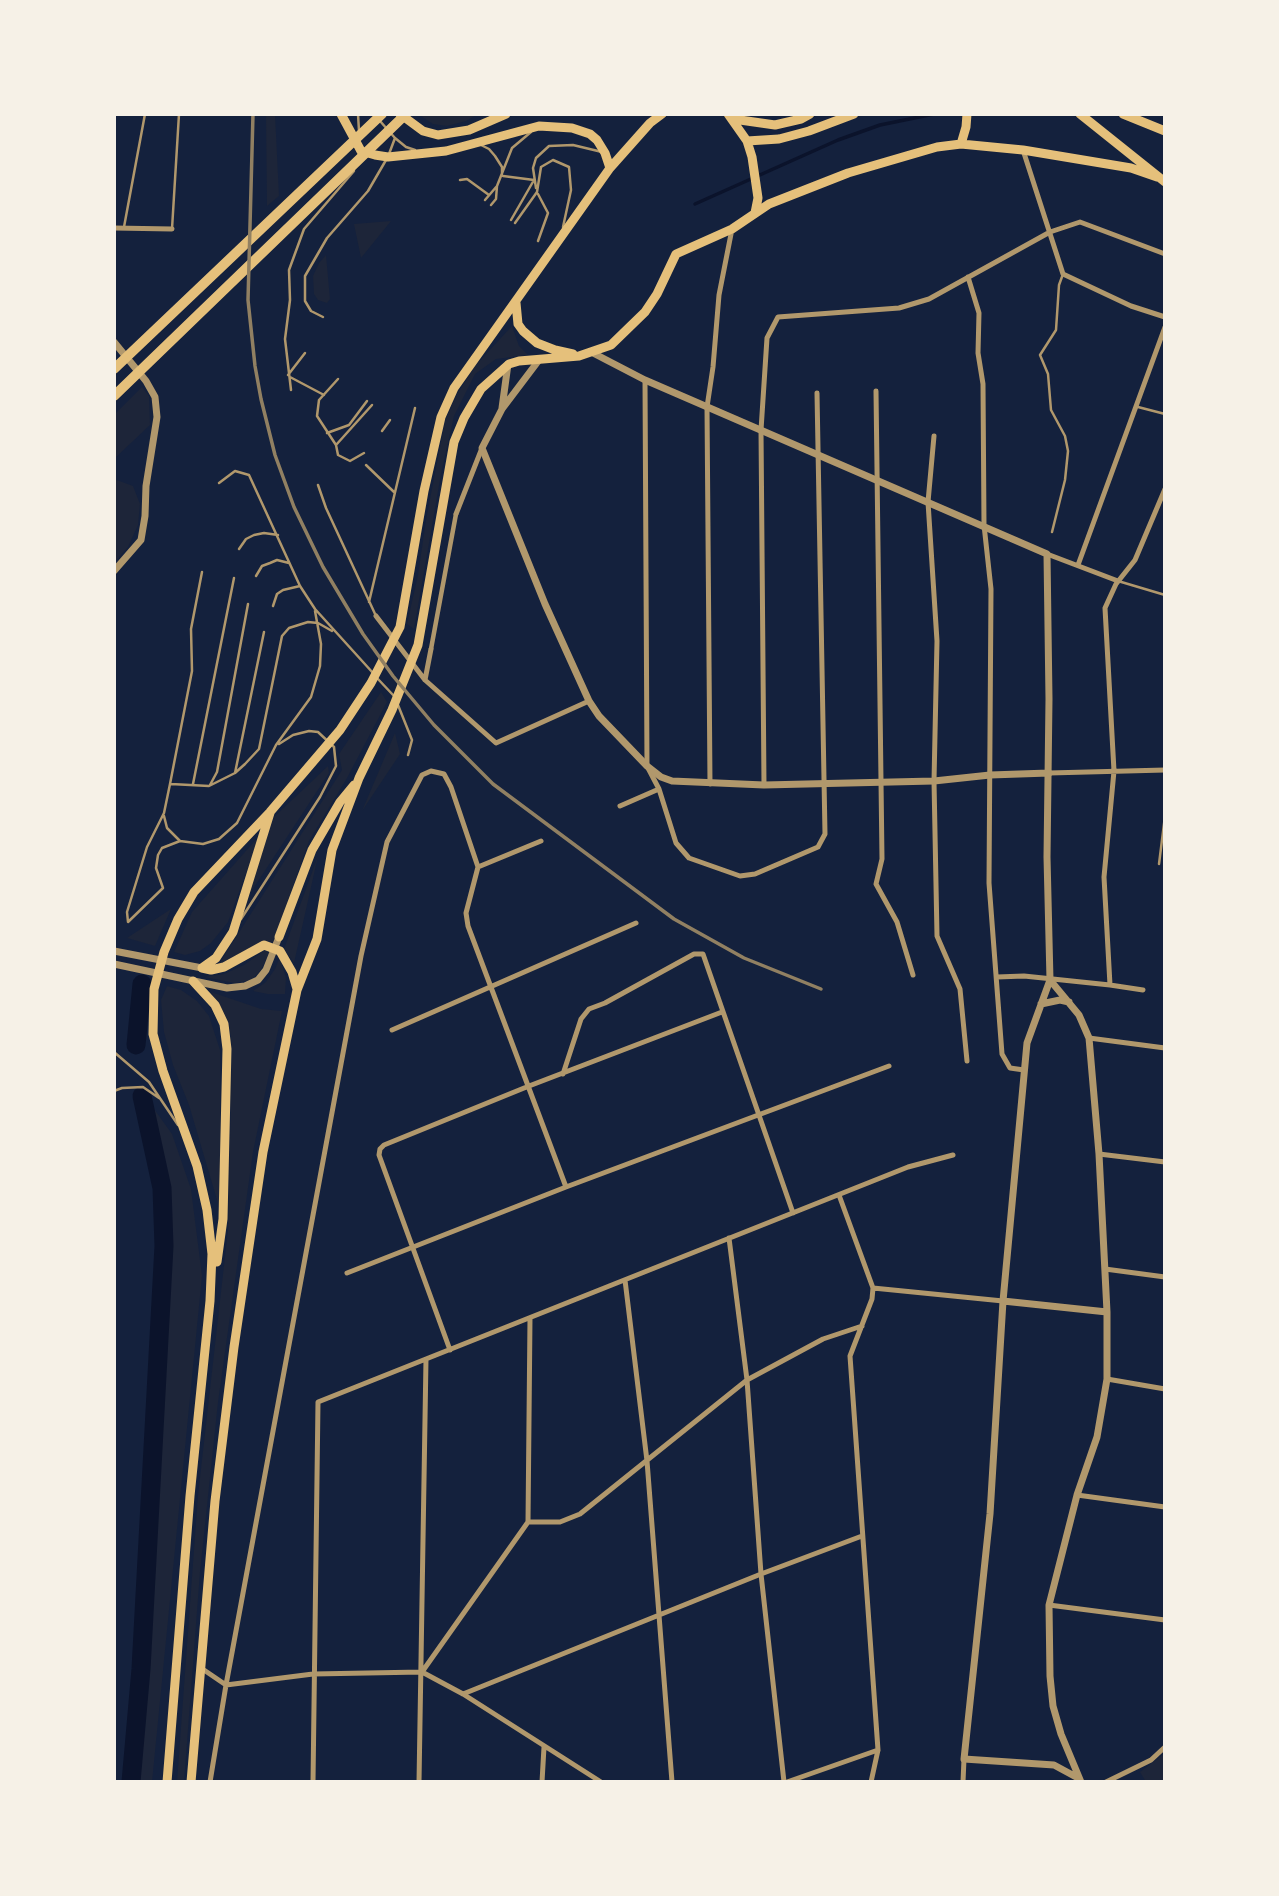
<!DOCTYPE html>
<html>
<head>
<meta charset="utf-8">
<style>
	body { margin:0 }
	#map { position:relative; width:1279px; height:1896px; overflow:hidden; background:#14213d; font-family:Raleway,sans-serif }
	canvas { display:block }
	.frame { position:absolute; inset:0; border:116px solid #f6f1e7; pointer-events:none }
</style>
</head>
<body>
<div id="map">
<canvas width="1279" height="1896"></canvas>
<div class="frame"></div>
</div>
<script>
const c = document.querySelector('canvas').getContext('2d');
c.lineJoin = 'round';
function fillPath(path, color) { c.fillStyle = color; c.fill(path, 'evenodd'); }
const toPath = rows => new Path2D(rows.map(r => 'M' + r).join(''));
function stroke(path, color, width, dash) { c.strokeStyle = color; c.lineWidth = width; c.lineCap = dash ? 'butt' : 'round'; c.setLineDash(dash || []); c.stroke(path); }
const green = toPath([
	[266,114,275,114,279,196,267,206],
	[418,114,478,114,466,121,447,126,433,124],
	[391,221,361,258,354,224],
	[326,255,330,299,327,303,318,300,314,294,313,276,319,263],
	[512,326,519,346,528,355,496,359,475,374,454,416,441,474,414,629,407,624,418,575,426,520,445,421,457,394,476,365],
	[142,387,149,396,150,425,114,459,114,415],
	[114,479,133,486,140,504,138,525,128,547,114,563],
	[381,692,387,702,347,778,309,841,273,942,265,941,219,964,342,770,339,754],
	[395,733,400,754,362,811],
	[328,766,329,773,247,898,274,817],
	[260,835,228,922,211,943,200,951,185,955,174,952,192,912],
	[318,856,294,963,284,949],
	[171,909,155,946,127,938],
	[265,950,269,953,261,970,251,980,235,983,204,977,224,974,244,965],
	[280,957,286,978,285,994,268,994,253,991,266,982,275,969],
	[167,986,181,990,197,1001,209,1016,220,1050,220,1210,189,1105,173,1065,164,1032,161,1000],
	[211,992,261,1009,282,1011,253,1152,218,1402,200,1572,184,1782,177,1782,198,1495,228,1230,232,1049,229,1023],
	[149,1102,172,1134,191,1189,202,1276,152,1782,134,1782,149,1601,166,1274,166,1192],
	[1165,1753,1165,1782,1146,1782,1140,1772]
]);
const stream = toPath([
	[695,204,838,140,880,125,934,114]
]);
const river = toPath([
	[136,1045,142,984],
	[131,1782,141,1669,164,1246,162,1188,142,1096]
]);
const service = toPath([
	[358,114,359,131],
	[380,121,395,138,406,147,415,150],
	[479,144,489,149,495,156,502,167,502,173],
	[389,154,395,138],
	[503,176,534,180],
	[460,180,467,179,489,195],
	[536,188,533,168,536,158,549,146,573,145,602,152],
	[538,194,548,213,538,241],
	[485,200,497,186,512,148,531,132],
	[491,205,496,199,497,186],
	[511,220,534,180],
	[515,223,537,192,541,167,553,160,569,167,571,190,563,227],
	[124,227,145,114],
	[172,229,179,114],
	[323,317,311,311,305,301,305,276,327,238,368,191,386,160],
	[288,375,305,353],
	[290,377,324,395],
	[338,379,319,400,317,416,336,445,338,455,350,461,364,453],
	[291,390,285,339,290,300,289,270,304,229,354,171],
	[1138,407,1165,414],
	[382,431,390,420],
	[327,433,349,425,367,401],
	[336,445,372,405],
	[366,465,394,492],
	[219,483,235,471,249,475,300,586,315,609,373,673],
	[318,485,326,508,376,616],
	[1052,532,1065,480,1068,451,1065,436,1051,410,1048,374,1040,355,1056,330,1059,285,1063,274],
	[239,549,246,539,254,535,264,533,278,535],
	[256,576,262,566,270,563,277,560,289,563],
	[1118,581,1165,595],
	[369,602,415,408],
	[273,606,277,594,283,590,300,586],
	[377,678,394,696],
	[398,705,412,740,408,755],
	[235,773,264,632],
	[171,784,209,786,235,773,245,764,259,749,282,636,289,628,308,622,318,623,332,631],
	[193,784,234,578],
	[210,785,217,772,248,604],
	[164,816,167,828,180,841,203,844,219,839,237,823,276,745,311,697,320,666,321,644,315,611],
	[1159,864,1165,816],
	[241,919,320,797,336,766,334,747,318,732,309,731,293,735,279,744],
	[128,922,127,912,147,847,164,813,170,784,192,671,191,629,202,572],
	[128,922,163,888,156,868,158,855,162,848,180,841],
	[114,1052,149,1082,178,1125],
	[114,1091,122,1088,143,1087,159,1098]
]);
const pedestrian = toPath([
	[431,649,456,514]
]);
const minor = toPath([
	[1023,150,1063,274,1131,306,1165,317],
	[114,228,172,229],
	[968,277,979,313,978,353,983,384,984,525,991,589,989,883,1002,1054,1010,1068,1024,1070],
	[645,380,647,766,659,789,676,843,689,858,740,876,755,874,818,847,825,834,817,393],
	[876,391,882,859,876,884,897,922,913,975],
	[934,436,928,502,937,641,934,781,937,936,960,989,967,1061],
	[456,514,482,448],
	[1047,554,1118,581],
	[1078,565,1165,327],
	[376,616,425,680,496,743,589,701],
	[425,680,431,649],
	[1049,773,1165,770],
	[710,784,707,407,713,367,719,295,732,229],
	[764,785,761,430,767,338,778,317,899,308,929,299,1050,232,1080,222,1165,254],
	[620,806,659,789],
	[478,867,541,841],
	[997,977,1024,976,1110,985],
	[1143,990,1110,985,1104,877,1114,771,1105,608,1116,584,1135,560,1165,489],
	[392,1030,636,923],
	[1089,1038,1165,1048],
	[563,1074,581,1019,589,1009,605,1003,694,954,703,954,793,1213],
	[1099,1154,1165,1162],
	[839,1195,873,1288,872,1299,850,1356,878,1750,871,1782],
	[729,1238,747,1380,761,1574,784,1782],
	[1105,1269,1165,1277],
	[347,1273,566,1187,889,1066],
	[625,1280,647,1461,672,1782],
	[873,1288,1003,1301],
	[450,1350,379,1155,380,1149,384,1145,529,1086,722,1012],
	[1107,1379,1165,1389],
	[1077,1495,1165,1507],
	[528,1522,560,1522,580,1514,747,1380,823,1339,862,1326],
	[528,1522,530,1318],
	[1049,1605,1165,1620],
	[201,1668,226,1685,313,1674,422,1672,463,1694,601,1782],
	[422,1672,528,1522],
	[463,1694,761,1574,862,1536],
	[210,1782,226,1685,361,956,387,842,422,775,431,771,444,774,451,787,478,867,466,913,468,926,566,1187],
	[313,1782,318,1402,908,1167,953,1155],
	[419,1782,426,1359],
	[542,1782,544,1747],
	[787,1782,878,1750],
	[963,1782,964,1759],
	[1106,1782,1151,1760,1165,1747]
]);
const tertiary = toPath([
	[114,342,146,381,155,397,157,417,146,486,145,516,141,540,114,571],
	[593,353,645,380,1047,554,1049,699,1047,857,1050,980,1027,1043,1003,1301,990,1514,964,1759,1054,1765,1078,1778],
	[539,360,502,409,482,448,545,604,589,701,599,716,647,766,661,777,672,781,764,785,934,781,990,775,1049,773],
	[502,408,508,364],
	[114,951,202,968],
	[114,964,227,988,245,986,258,980,266,970,279,937],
	[1050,980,1079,1015,1089,1038,1099,1154,1107,1312,1107,1379,1097,1437,1077,1495,1049,1605,1050,1676,1053,1706,1061,1734,1081,1782],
	[1041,1004,1060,1000,1069,1002],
	[1003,1301,1107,1312]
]);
const trunk = toPath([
	[400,114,423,131,438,135,469,130,506,114],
	[728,114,747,141,752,157,758,198,755,213],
	[1080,114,1165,182],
	[1123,114,1165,131],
	[733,119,775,125,801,119,810,114],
	[747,141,779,139,809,131,854,114],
	[961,144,966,127,967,114],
	[610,168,650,123,662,114],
	[516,303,518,324,523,331,537,343,555,350,573,354],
	[279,937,312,850,340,802,354,785],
	[202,968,216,958,233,932,270,813],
	[202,968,211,970,224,967,264,945,280,951,292,972,297,989],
	[193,981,215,1005,224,1024,227,1049,223,1219,217,1262],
	[167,1782,190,1496,210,1301,212,1254,207,1210,197,1166,163,1071,153,1034,154,989,164,952,178,919,194,892,270,812,340,730,371,683,400,627,424,491,441,417,454,388,610,168,605,153,597,140,590,134,572,128,539,126,446,151,388,157,375,155,361,151,341,114],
	[191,1782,215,1501,234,1347,263,1152,297,990,317,939,332,850,359,778,392,710,418,645,454,442,464,418,481,389,509,364,519,361,579,356,611,345,645,312,657,294,676,254,732,229,769,204,848,173,937,147,961,144,1023,150,1131,168,1157,177]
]);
const motorway = toPath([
	[114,369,382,114],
	[114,396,406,114]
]);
const rail = toPath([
	[253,114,248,300,255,366,261,399,275,455,294,507,323,567,363,634,393,676,434,725,493,784,674,919,744,958,821,989]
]);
fillPath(green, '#1d2539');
stroke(stream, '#0b132b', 3.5);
stroke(river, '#0b132b', 19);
stroke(service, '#b1986c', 2.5);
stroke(pedestrian, '#b1986c', 4.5);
stroke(minor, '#b1986c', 5);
stroke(tertiary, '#b1986c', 7);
stroke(trunk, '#e5c07b', 9);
stroke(motorway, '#e5c07b', 10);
stroke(rail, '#918062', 3.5);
</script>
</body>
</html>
